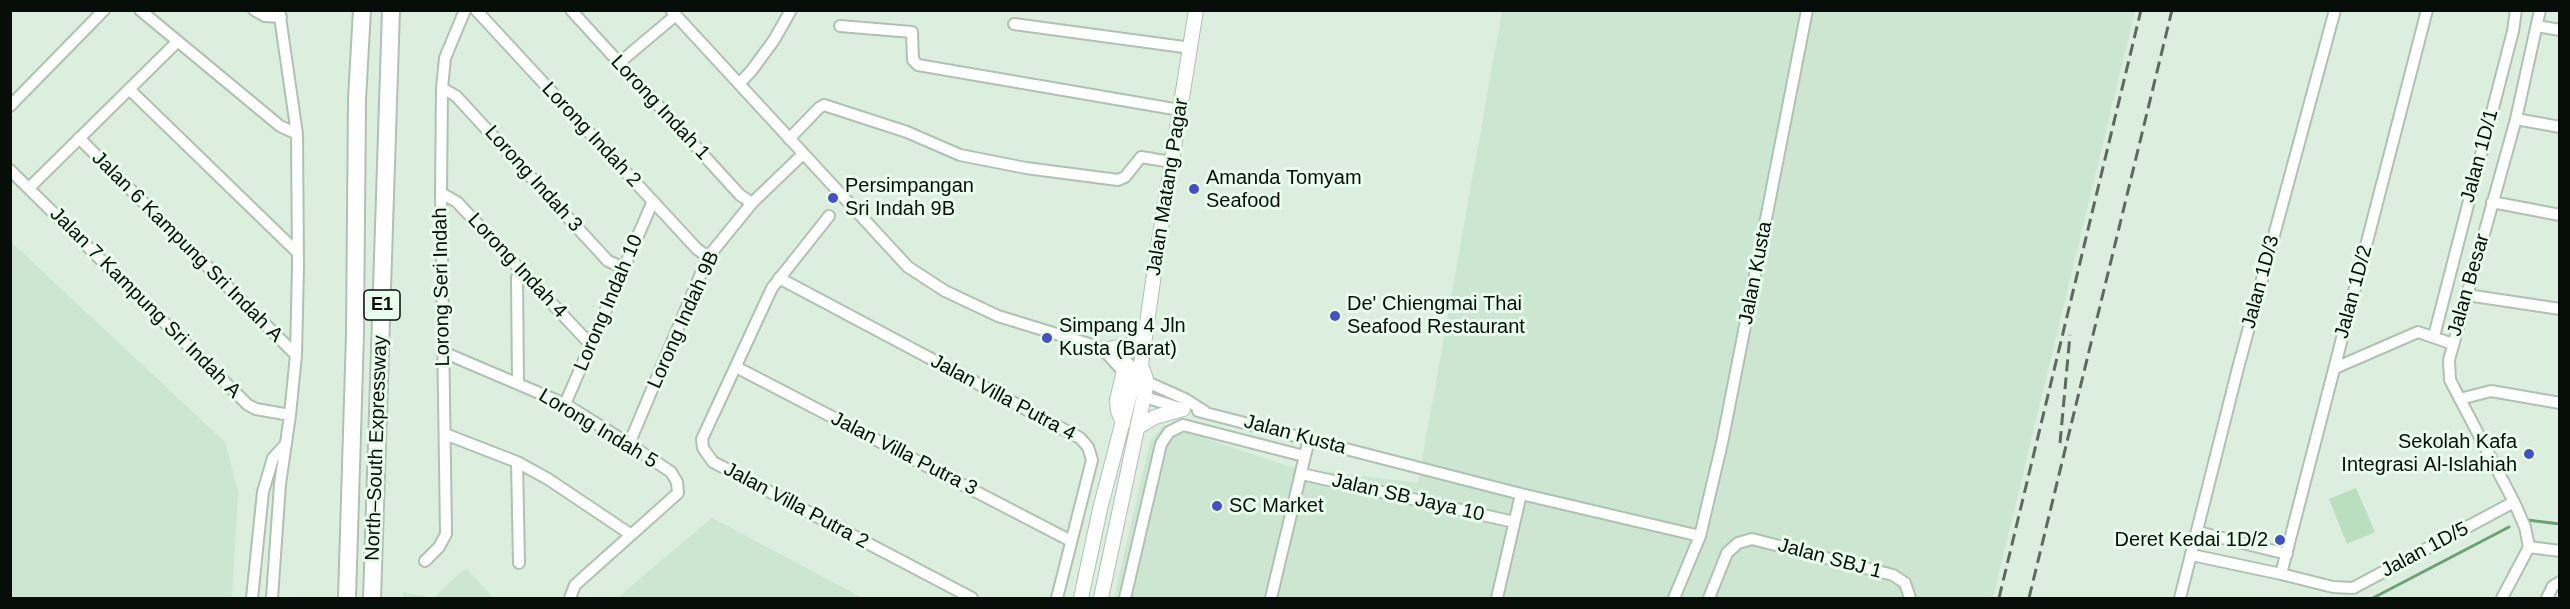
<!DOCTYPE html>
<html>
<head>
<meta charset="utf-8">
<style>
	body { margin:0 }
	#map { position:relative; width:2570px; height:609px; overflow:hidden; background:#dcefdf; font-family:Helvetica,sans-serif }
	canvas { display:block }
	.frame { position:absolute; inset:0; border:12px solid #070e09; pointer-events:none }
</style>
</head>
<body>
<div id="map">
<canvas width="2570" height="609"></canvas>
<div class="frame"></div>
</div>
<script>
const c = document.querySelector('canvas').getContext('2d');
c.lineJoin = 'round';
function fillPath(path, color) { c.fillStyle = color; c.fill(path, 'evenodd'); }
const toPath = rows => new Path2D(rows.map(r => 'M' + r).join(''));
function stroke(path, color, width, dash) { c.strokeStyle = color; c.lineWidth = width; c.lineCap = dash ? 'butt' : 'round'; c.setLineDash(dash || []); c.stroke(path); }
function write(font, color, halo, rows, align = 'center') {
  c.font = font + ' Helvetica,sans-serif'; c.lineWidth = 6; c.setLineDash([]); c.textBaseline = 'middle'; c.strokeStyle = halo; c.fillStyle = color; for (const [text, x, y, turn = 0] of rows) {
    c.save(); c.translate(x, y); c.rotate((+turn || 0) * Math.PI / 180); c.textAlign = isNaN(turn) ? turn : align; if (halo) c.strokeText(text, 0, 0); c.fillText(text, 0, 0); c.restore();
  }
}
const built = toPath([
	[1502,11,2135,11,1993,598,1114,598,1150,441,1164,425,1291,467,1418,483],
	[10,241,225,442,238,492,232,598,11,598],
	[712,518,863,598,617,598],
	[466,568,494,598,403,598,403,592,433,598]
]);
const green = toPath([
	[2356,488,2375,532,2347,544,2329,499]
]);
const stream = toPath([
	[2527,520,2560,524],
	[2373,598,2509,527]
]);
const minor = toPath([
	[140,10,280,126,297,134],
	[254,10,265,16,281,17],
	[476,10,697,249,708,257],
	[571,10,740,195,752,203],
	[671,10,908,267,945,291,998,316,1102,348,1113,348,1147,382,1185,399,1204,411],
	[1014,24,1191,48],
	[840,26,912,32,913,60,918,65,1180,110],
	[2537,26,2560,30],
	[619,63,676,15],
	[739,84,752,70,774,40,791,10],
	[442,88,456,96,608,261,624,268],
	[129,89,297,252],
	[10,106,104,10],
	[2516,119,2560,127],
	[79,138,296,355],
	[789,139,819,108,824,105,907,132,960,155,1026,168,1118,180,1125,177,1141,157,1171,162],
	[10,170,248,405,256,409,290,415],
	[29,188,177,42],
	[441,193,457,202,590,344],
	[2492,202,2560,215],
	[829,216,772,288,702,439,703,448,713,462,972,598],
	[779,278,1080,438,1088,447,1092,460,1057,598],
	[2467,295,2560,309],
	[2434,336,2513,31,2516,10],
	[1102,348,1128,377],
	[443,352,565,404,629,444,671,472,677,482,678,493,575,585,570,598],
	[736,367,1071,541],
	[2335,368,2418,332,2453,344],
	[518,382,517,278,520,270],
	[1139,391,1148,398,1183,409],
	[2460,399,2491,391,2560,403],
	[565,404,653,201],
	[1198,411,1521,494,1700,536],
	[445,434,517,462,548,479,630,534],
	[629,444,708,257,752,203,803,154],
	[517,462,519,563],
	[1302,474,1514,522],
	[2198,532,2287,554],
	[2529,547,2525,527,2514,502,2450,380,2449,360,2516,119,2540,10],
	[2529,547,2560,551],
	[2192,555,2281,574,2333,587,2353,588,2514,502],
	[425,561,439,547,446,534,441,193,442,88,445,58,465,10],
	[2281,574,2427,10],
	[252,598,263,492,273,458,286,444],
	[272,598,280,484,290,415,296,355,298,267,297,134,279,10],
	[1125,598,1161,444,1169,432,1183,425,1304,456],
	[1271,598,1309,439],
	[1497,598,1521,494],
	[1674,598,1700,536,1722,443,1807,10],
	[1709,598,1727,553,1738,543,1752,539,1893,575,1905,583,1910,598],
	[2180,598,2238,368,2335,10],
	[2502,598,2529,547],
	[2547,598,2553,586,2560,582]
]);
const major = toPath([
	[1113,348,1127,346,1144,336],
	[1141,365,1156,260,1196,10],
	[1123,423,1118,411,1117,400,1124,371],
	[1138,427,1155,417,1183,409],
	[1081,598,1100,509,1136,371,1141,365],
	[1101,598,1147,382,1141,365]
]);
const highway = toPath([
	[347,598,355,334,357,99,362,10],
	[372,598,391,10]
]);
const rail = toPath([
	[2060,443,2070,335],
	[1999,598,2141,10],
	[2029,598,2172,10]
]);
const markers = [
	[1194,189,6,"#4450c4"],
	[833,198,6,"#4450c4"],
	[1335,316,6,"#4450c4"],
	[1047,338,6,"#4450c4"],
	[2529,454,6,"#4450c4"],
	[1217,506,6,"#4450c4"],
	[2280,540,6,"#4450c4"]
];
const shields = [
	[382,305,36]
];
const shieldNames = [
	["E1",382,305]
];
const streetNames = [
	["Lorong Indah 1",660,108,47],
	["Lorong Indah 2",591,135,47],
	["Jalan 1D/1",2480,156,-75],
	["Lorong Indah 3",533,179,48],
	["Jalan Matang Pagar",1168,187,-81],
	["Jalan 6 Kampung Sri Indah A",187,247,45],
	["Lorong Indah 4",517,266,47],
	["Jalan Kusta",1756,273,-79],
	["Jalan 1D/3",2261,282,-75],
	["Jalan Besar",2469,285,-74],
	["Lorong Seri Indah",442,287,-91],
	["Jalan 1D/2",2354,292,-75],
	["Jalan 7 Kampung Sri Indah A",145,303,45],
	["Lorong Indah 10",609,303,-67],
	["Lorong Indah 9B",684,320,-66],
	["Jalan Villa Putra 4",1003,398,28],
	["Lorong Indah 5",598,429,31],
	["Jalan Kusta",1295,435,15],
	["North–South Expressway",377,448,-88],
	["Jalan Villa Putra 3",904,454,27],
	["Jalan SB Jaya 10",1408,498,13],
	["Jalan Villa Putra 2",796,506,28],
	["Jalan 1D/5",2425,550,-28],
	["Jalan SBJ 1",1830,559,15]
];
const poiNames = [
	["Amanda Tomyam",1206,178],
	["Seafood",1206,201],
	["Persimpangan",845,186],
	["Sri Indah 9B",845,209],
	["De' Chiengmai Thai",1347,304],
	["Seafood Restaurant",1347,327],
	["Simpang 4 Jln",1059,326],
	["Kusta (Barat)",1059,349],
	["Sekolah Kafa",2517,442,"right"],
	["Integrasi Al-Islahiah",2517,465,"right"],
	["SC Market",1229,506],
	["Deret Kedai 1D/2",2268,540,"right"]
];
fillPath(built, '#cce6d1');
fillPath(green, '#b9dec0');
stroke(stream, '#6ba177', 3);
stroke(minor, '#afc2b2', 14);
stroke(major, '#afc2b2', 16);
stroke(highway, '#afc2b2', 20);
stroke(minor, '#fff', 10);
stroke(major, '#fff', 14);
stroke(highway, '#fff', 16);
stroke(rail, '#5e6a61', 3, [12, 6]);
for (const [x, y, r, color] of markers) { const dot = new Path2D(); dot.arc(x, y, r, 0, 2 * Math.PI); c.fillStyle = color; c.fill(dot); stroke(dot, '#e9fdec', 2); }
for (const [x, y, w] of shields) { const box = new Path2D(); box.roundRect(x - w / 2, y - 15, w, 30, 4.5); c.fillStyle = '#e9fdec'; c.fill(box); stroke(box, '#070e09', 1.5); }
write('bold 18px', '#070e09', null, shieldNames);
write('20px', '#070e09', '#e9fdec', streetNames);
write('20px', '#070e09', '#e9fdec', poiNames, 'left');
</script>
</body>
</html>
